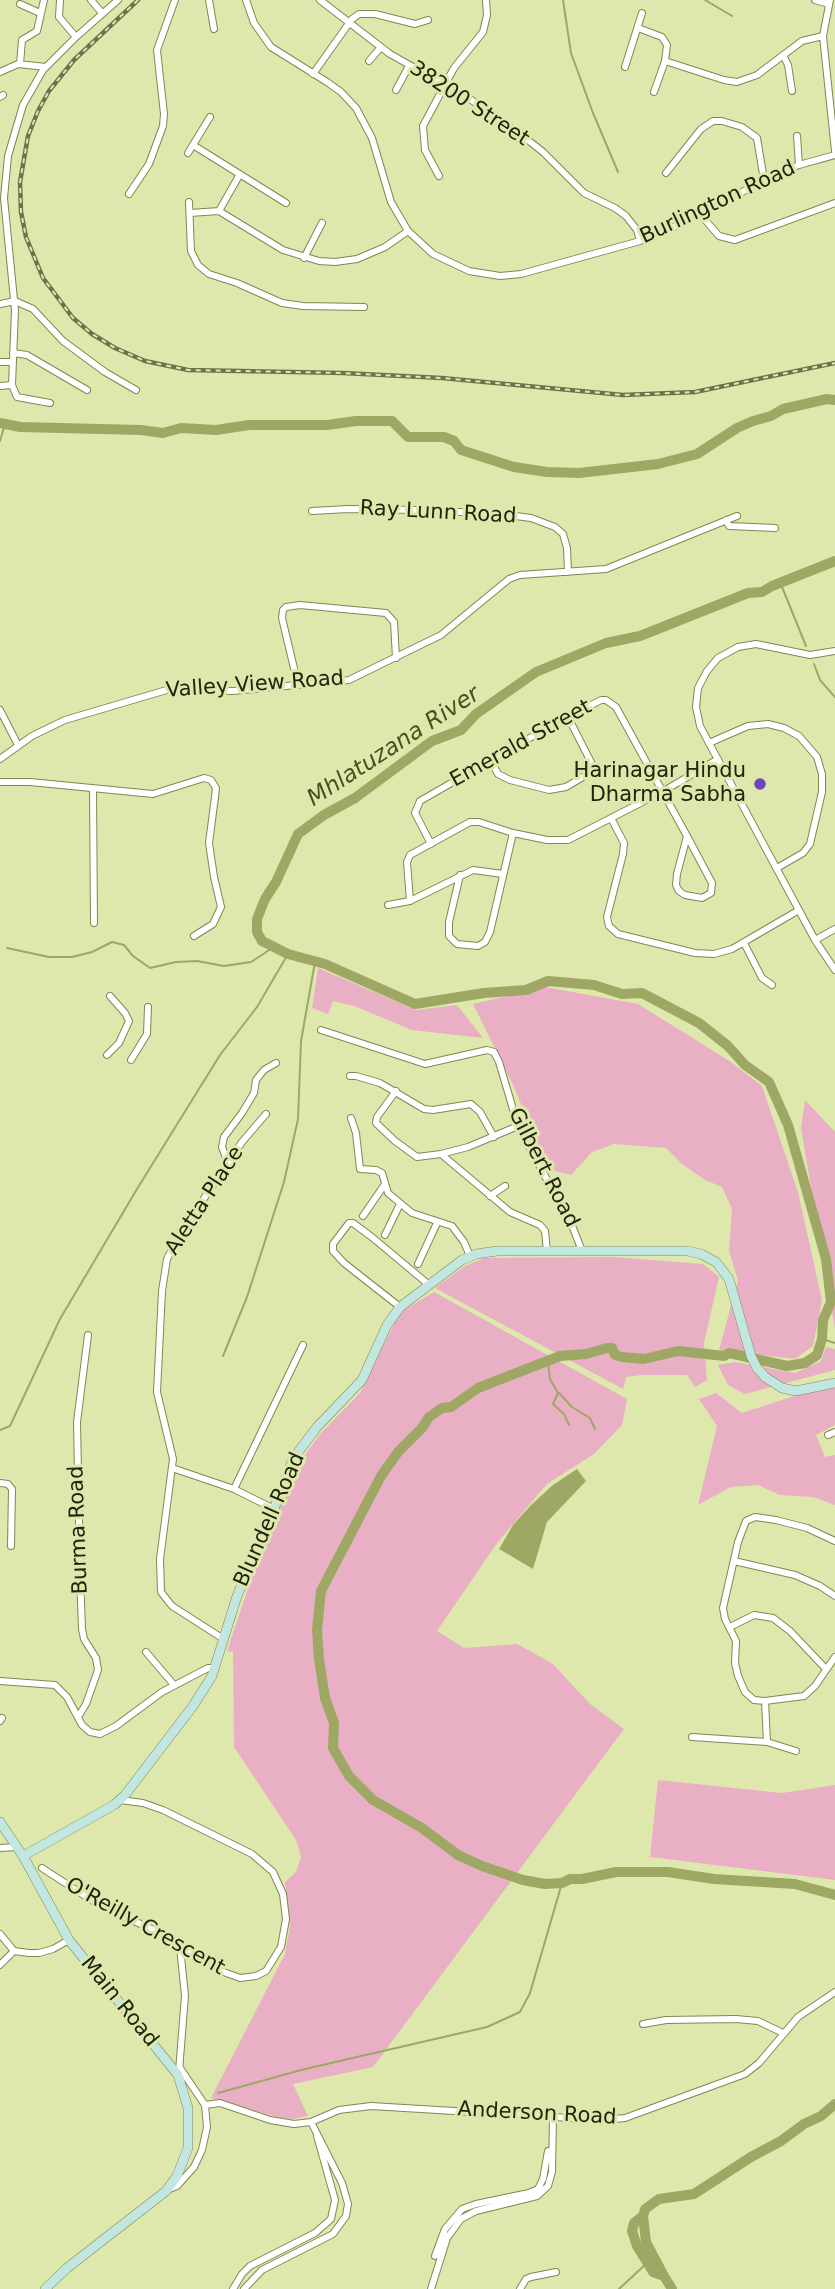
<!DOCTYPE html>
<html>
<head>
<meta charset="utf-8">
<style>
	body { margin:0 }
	canvas { display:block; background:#dee8ac }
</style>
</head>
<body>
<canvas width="835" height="2289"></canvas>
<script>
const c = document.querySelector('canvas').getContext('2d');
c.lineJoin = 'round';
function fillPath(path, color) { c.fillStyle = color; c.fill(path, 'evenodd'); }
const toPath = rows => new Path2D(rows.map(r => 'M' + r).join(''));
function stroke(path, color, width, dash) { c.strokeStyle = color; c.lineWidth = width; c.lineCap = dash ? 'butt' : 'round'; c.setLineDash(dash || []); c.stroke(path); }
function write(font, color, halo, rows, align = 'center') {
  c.font = font + ' "DejaVu Sans",sans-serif'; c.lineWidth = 6; c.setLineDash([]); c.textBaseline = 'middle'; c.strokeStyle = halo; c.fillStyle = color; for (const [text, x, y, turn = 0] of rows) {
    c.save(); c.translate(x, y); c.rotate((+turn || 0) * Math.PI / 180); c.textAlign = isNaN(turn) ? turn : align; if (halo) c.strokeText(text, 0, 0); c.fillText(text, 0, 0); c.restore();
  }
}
const green = toPath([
	[318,968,416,1010,457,1005,483,1038,412,1030,354,1006,333,1001,328,1014,312,1008],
	[545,987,638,1004,731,1062,762,1086,798,1192,822,1300,813,1346,795,1359,719,1350,738,1280,729,1251,732,1209,722,1187,705,1180,682,1164,666,1148,614,1144,592,1152,571,1175,548,1169,514,1087,473,1004],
	[805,1100,835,1132,835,1329,801,1128],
	[613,1257,703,1264,719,1277,704,1343,707,1380,695,1387,687,1375,642,1375,626,1377,623,1389,435,1288,465,1266,484,1258],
	[434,1292,627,1399,622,1425,594,1454,547,1484,497,1543,437,1631,464,1648,517,1644,553,1664,590,1704,624,1729,373,2067,293,2084,308,2116,293,2119,280,2118,211,2098,285,1954,290,1926,285,1882,296,1872,301,1857,296,1840,234,1747,233,1652,227,1651,251,1579,294,1470,320,1434,360,1393,397,1318,404,1310],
	[826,1347,835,1349,835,1370,745,1394,728,1385,718,1365,735,1362,795,1373,821,1361],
	[835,1386,835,1425,816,1435,825,1457,835,1455,835,1505,813,1497,780,1495,758,1485,731,1487,698,1505,717,1426,699,1399,716,1393,742,1413,800,1394],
	[658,1780,782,1793,835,1785,835,1880,650,1857]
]);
const water = toPath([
	[577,1469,586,1481,547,1522,533,1569,499,1549,513,1525,531,1505,553,1485]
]);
const stream = toPath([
	[563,0,571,53,593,113,618,172],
	[705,0,732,16],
	[0,441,5,424],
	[780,582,806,646],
	[814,664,820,680,835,697],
	[7,948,49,957,72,957,92,952,112,942,124,945,133,956,150,968,176,962,197,961,224,966,251,962,274,947],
	[822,1339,835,1343],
	[223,1356,247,1297,284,1182,298,1119,301,1041,315,962],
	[548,1362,550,1379,558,1393,553,1404,564,1414,569,1425],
	[559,1393,572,1407,590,1418,595,1429],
	[0,1430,10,1426,60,1319,137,1189,220,1055,257,1007,288,954],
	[218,2093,305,2069,487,2027,520,2012,530,1993,562,1883],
	[619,2289,647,2263]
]);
const river = toPath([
	[0,423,20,427,141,430,163,433,181,428,216,430,249,425,327,425,356,421,392,421,408,437,444,437,454,441,461,450,514,467,547,472,579,473,658,464,697,454,737,428,753,421,771,416,783,409,827,399,835,400],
	[835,561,772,586,762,592,748,593,640,636,606,643,536,672,476,714,461,730,432,741,355,798,324,815,298,834,276,882,265,899,257,919,257,932,262,941,288,954,325,964,415,1004,484,993,526,990,548,981,594,985,622,994,642,993,699,1023,728,1046,745,1065,769,1082,788,1125,826,1259,831,1302,823,1320,822,1339,817,1355,805,1363,787,1366,729,1353,724,1356,678,1351,644,1359,622,1357,615,1355,612,1348,607,1348,586,1354,560,1356,478,1388,451,1407,442,1408,429,1417,422,1428,398,1452,381,1476,321,1591,317,1630,319,1659,325,1698,334,1723,333,1748,349,1776,373,1800,422,1828,458,1855,482,1866,523,1880,545,1884,562,1883,570,1879,582,1879,616,1872,668,1872,714,1879,795,1884,835,1895],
	[643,2216,646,2242,664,2276],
	[672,2289,664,2276,653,2272,637,2246,632,2231,634,2223,643,2216,645,2209,659,2199,694,2194,751,2157,781,2141,804,2124,821,2116,835,2104]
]);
const street = toPath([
	[60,0,59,17,76,37],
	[91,0,102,13],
	[209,0,214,29],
	[246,0,254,23,271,47,327,82,341,92,356,108,372,138,391,202,408,231,433,254,469,271,500,276,521,274,640,241,674,227,779,173,799,165,835,155],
	[320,0,390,54,470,99,524,137,543,152,584,193,615,208,626,216,637,230,640,241],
	[815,0,829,4],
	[830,0,823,36,835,151],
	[20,4,40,13],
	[638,28,662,37,667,45,665,61,654,92],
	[783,55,788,65,792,91],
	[369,61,381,47],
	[665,61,724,80,737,82,757,75,802,41,823,36],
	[20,64,22,40,37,31,44,0],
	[625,67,642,13],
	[0,72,18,64,46,67],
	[313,74,352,19,359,14,375,14,415,24,428,20],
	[396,90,409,66],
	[0,97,3,95],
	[797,136,799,165],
	[193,145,286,203],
	[188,153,210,117],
	[666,173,701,129,713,121,722,121,742,127,757,138,764,180],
	[439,176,425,150,423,126,454,68,483,32,487,15,486,0],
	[129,194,149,164,163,126,164,114,157,50,175,0],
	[189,202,191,251,198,265,209,274,237,283,282,303,303,306,364,307],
	[219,211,240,174],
	[190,213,219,211,283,250,319,261,335,262,357,259,385,247,408,231],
	[700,214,719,236,735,240,835,203],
	[304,258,322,223],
	[0,304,15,301,33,309,63,341,105,372,136,390],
	[13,353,27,355,87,390],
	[0,362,13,362],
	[0,386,12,385],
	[50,403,17,397,12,385,15,310,4,198,8,156,23,105,43,70,76,37,118,0],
	[312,511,348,509,420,510,500,514,531,518,555,527,563,534,567,548,568,572],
	[726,520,729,526,775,528],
	[835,651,810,655,756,644,738,647,718,658,707,671,698,688,696,707,700,726,709,743,815,940,835,970],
	[298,685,282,618,283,610,286,607,300,605,386,613,394,622,396,658],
	[0,710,18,745],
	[709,743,748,726,768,724,784,728,799,736,817,757,822,774,822,792,810,844,803,853,777,868],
	[0,759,32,736,65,720,170,689,233,691,349,680,441,635,509,579,520,575,606,569,737,516],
	[491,761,498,774,510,780,549,790,566,787,586,775,593,766,568,717],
	[0,782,30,782,153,794,204,778,211,780,216,788,215,797,209,843,214,877,221,907,213,924,194,936],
	[93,789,94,923],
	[611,818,624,843,623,854,607,917,609,926,618,934,695,953,714,954,732,949,799,910],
	[431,844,415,813,420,801,547,728,601,700,606,700,616,707,687,836,712,883,711,893,702,898,685,895,679,891,676,885,677,874,687,836],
	[460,875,449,922,449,936,457,944,478,946,485,942,490,932,513,833],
	[410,901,407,862,410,855,470,822,479,822,513,833,547,840,568,840,662,792,718,759],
	[388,905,410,901,473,870,503,874],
	[815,940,835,929],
	[744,943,762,978,772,985],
	[321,1030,425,1064,487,1050,494,1052,499,1062,518,1126,573,1228,582,1251],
	[107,1055,119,1043,129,1021,125,1013,110,996],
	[131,1060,147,1034,148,1007],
	[350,1076,356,1076,380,1083,424,1109,433,1110,471,1104,480,1112,494,1137],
	[396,1091,377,1117,376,1123,395,1141,417,1157,441,1154,468,1147,518,1126],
	[351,1118,356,1133,360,1169,376,1170,382,1173,388,1193,412,1213,452,1226,464,1242,470,1256],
	[441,1154,510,1212,540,1225,545,1231,547,1251],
	[228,1163,222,1147,224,1137,242,1113,254,1093,256,1080,264,1070,276,1063],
	[490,1196,505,1186],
	[363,1216,385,1184],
	[385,1235,400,1204],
	[418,1264,437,1223],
	[400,1307,344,1263,333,1251,333,1244,349,1223,353,1223,373,1238,428,1284],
	[828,1435,835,1432],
	[172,1468,234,1489,274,1509],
	[0,1483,8,1484,12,1489,11,1546],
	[234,1489,303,1345],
	[835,1541,807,1528,776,1520,755,1517,746,1521,738,1542,723,1608,725,1619,736,1641,735,1663,738,1676,745,1692,754,1700,765,1701,804,1696,815,1686,835,1657],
	[734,1561,795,1575,820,1586,835,1596],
	[730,1627,754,1615,773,1618,790,1631,826,1669],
	[222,1638,172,1606,161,1592,160,1559,173,1459,157,1392,162,1291,167,1259,180,1234,242,1142,266,1114],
	[146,1652,174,1685],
	[0,1681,55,1685,67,1697,82,1725,90,1732,100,1734,116,1726,162,1692,208,1668,214,1668],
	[765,1701,767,1742],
	[78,1717,86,1704,98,1670,96,1658,84,1639,82,1629,80,1573,77,1422,88,1335],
	[0,1721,2,1718],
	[692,1737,767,1742,796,1751],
	[0,1848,17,1847],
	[42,1868,99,1905,158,1932,221,1971,240,1978,256,1976,266,1971,281,1947,286,1919,283,1894,273,1872,252,1854,163,1810,143,1803,120,1800],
	[0,1934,14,1951,29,1953,39,1953,53,1949,69,1940],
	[0,1965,14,1951],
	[643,2024,666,2020,736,2019,758,2021,783,2033],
	[179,2071,185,1996,180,1947],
	[205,2105,220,2103,270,2120,294,2124,311,2122,339,2110,371,2106,604,2120,625,2118,745,2074,759,2063,798,2017,835,1992],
	[167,2190,177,2186,194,2167,202,2150,207,2127,205,2105,180,2068],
	[435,2256,445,2229,462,2209,476,2204,529,2193,538,2189,543,2179,548,2151],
	[233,2289,242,2274,250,2266,315,2233,331,2219,335,2200,317,2136],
	[244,2289,262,2270,333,2234,346,2216,348,2204,342,2183,311,2122],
	[431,2289,447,2238,461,2219,476,2211,537,2196,548,2186,552,2172,553,2116],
	[520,2289,526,2279,531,2277,556,2272]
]);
const secondary = toPath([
	[0,1822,23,1856,69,1940,178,2075,188,2108,188,2148,177,2176,166,2191,67,2268,45,2289],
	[23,1856,114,1805,125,1795,193,1706,212,1676,237,1596,267,1527,293,1459,317,1427,362,1380,387,1325,400,1307,462,1260,476,1254,497,1251,688,1251,701,1254,716,1262,729,1279,751,1356,757,1368,765,1377,782,1388,796,1391,835,1383]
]);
const rail = toPath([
	[138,0,74,60,49,91,38,111,28,136,20,182,21,212,26,237,43,278,73,318,92,334,115,348,145,361,188,370,343,373,442,378,623,395,695,392,835,363]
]);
const markers = [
	[760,784,7,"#6e43bb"]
];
const streetNames = [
	["38200 Street",469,104,33],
	["Burlington Road",718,203,-25],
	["Ray Lunn Road",438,513,3],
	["Valley View Road",255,685,-4],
	["Emerald Street",521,744,-29],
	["Gilbert Road",543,1168,63],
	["Aletta Place",205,1201,-57],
	["Blundell Road",270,1520,-66],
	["Burma Road",79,1530,-92],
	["O'Reilly Crescent",145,1927,29],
	["Main Road",119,2002,51],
	["Anderson Road",537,2114,3]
];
const poiNames = [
	["Harinagar Hindu",746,772],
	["Dharma Sabha",746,796]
];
const waterNames = [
	["Mhlatuzana River",394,747,-33]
];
fillPath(green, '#e9b0c5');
fillPath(water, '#9ea864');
stroke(stream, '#9ea864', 2);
stroke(river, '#9ea864', 10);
stroke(street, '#808851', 8);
stroke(secondary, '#808851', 10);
stroke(street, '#fff', 6);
stroke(secondary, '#c2e7e0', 9);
stroke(rail, '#6d724d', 4.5);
stroke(rail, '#dee8ac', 2, [5]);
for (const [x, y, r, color] of markers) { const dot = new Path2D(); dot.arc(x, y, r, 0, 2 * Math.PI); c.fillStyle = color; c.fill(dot); stroke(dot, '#dee8ac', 2.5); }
write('21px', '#21240d', '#dee8ac', streetNames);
write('21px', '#21240d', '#dee8ac', poiNames, 'right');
write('italic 23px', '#4a501d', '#dee8ac', waterNames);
</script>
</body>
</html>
